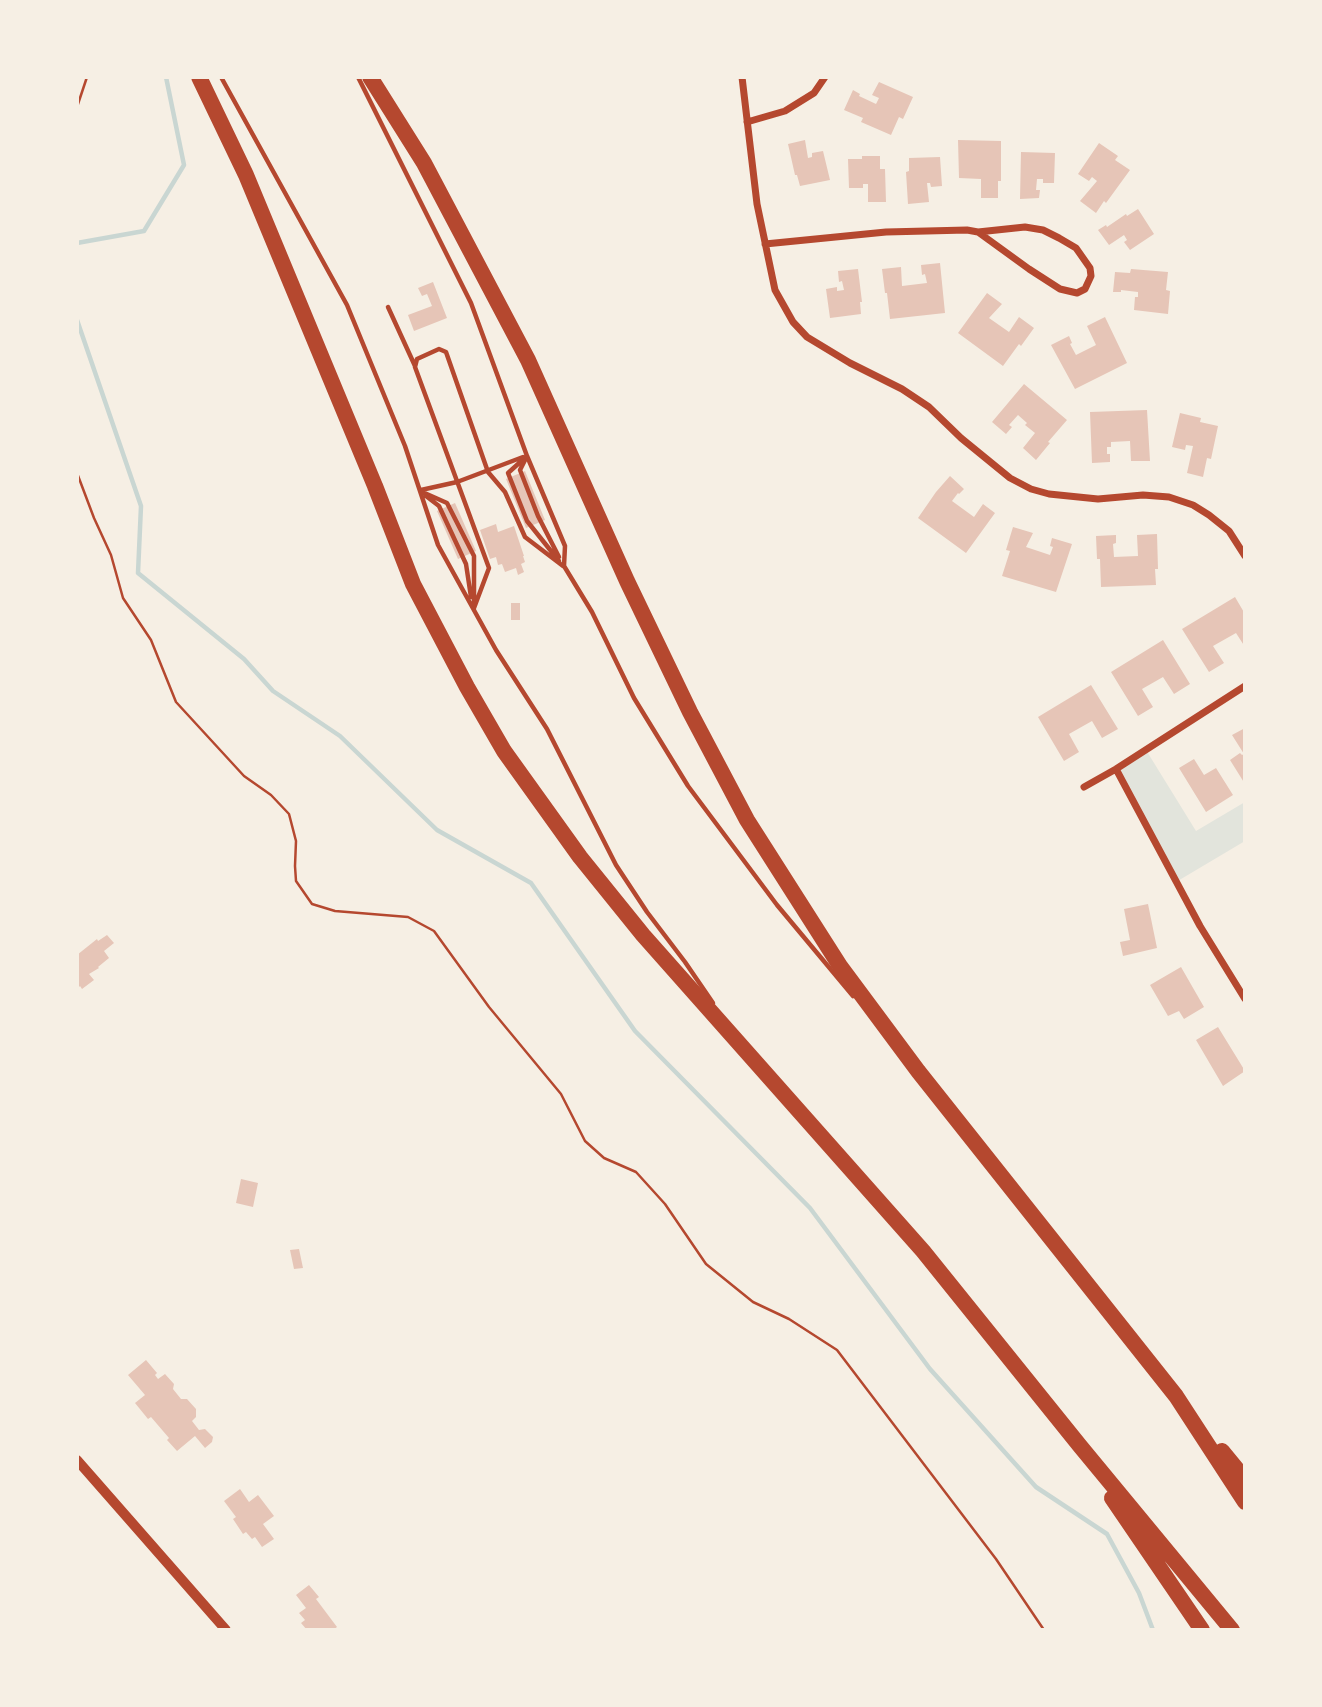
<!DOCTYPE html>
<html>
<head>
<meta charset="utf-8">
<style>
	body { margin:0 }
	#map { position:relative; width:1322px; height:1707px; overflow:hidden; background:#f6efe4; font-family:"Open Sans",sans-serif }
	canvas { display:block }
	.frame { position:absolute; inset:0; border:79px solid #f6efe4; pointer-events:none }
</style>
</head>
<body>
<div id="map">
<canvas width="1322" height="1707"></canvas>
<div class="frame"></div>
</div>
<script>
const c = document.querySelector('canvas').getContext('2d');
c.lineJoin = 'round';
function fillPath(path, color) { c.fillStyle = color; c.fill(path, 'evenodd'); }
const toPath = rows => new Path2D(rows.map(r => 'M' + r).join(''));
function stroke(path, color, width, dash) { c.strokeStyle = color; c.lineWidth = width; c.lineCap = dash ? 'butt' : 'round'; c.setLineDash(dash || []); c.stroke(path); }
const green = toPath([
	[1146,750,1196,831,1245,802,1245,841,1176,882,1116,769]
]);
const stream = toPath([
	[77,243,144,231,184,165,166,77],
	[77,320,141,506,138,573,244,659,273,691,340,736,437,830,531,883,635,1031,810,1208,930,1369,1036,1487,1107,1534,1139,1593,1153,1630]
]);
const building = toPath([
	[879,82,913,97,903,119,899,117,891,135,861,122,863,118,844,110,853,90,860,94,859,96,876,104,879,98,872,95],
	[805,140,808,158,812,157,812,153,823,151,830,180,800,186,797,175,795,175,788,144],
	[958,140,1001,141,1001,181,998,181,998,198,981,198,981,179,959,178],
	[1099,143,1118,156,1115,160,1130,170,1106,203,1104,201,1096,213,1080,201,1097,181,1092,177,1089,181,1078,174],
	[1021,152,1055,153,1054,183,1043,183,1043,179,1037,179,1036,190,1040,190,1039,198,1020,199],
	[862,156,880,156,880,169,885,169,886,202,868,202,868,184,863,184,863,188,849,188,848,159,862,159],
	[940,157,942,186,931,187,930,183,927,183,929,202,908,204,906,172,909,171,909,158],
	[1138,209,1154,234,1130,250,1124,242,1127,240,1124,235,1109,245,1098,230,1106,225,1107,227,1126,214,1127,216],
	[940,263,945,313,890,319,887,293,885,293,882,269,901,267,902,286,927,283,925,274,922,275,921,265],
	[858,269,862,302,860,302,861,314,830,318,826,289,837,287,837,291,844,290,842,281,839,282,838,271],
	[1131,269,1168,272,1166,290,1170,291,1168,314,1134,310,1135,297,1138,297,1138,292,1121,290,1121,292,1113,292,1115,272,1130,273],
	[433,282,447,318,414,331,408,315,432,306,427,294,422,296,418,288],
	[987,293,1002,304,989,318,1009,332,1019,317,1034,328,1021,346,1019,344,1003,366,958,333],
	[1105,317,1127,363,1075,389,1051,345,1069,336,1072,343,1070,344,1076,355,1096,345,1087,326],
	[1024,384,1067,420,1048,442,1050,443,1036,460,1023,448,1035,433,1025,425,1027,423,1018,415,1009,425,1012,427,1006,434,992,422],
	[1147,410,1150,461,1131,461,1130,441,1111,442,1111,447,1107,447,1107,454,1110,454,1110,462,1092,463,1090,412],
	[1180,413,1201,418,1200,422,1218,426,1211,459,1207,458,1203,477,1187,473,1193,446,1186,445,1185,450,1172,447],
	[525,471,545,520,526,528,506,479],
	[950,476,964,489,959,494,958,493,952,501,974,517,983,504,995,513,966,553,918,518,936,492],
	[455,503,476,551,458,559,437,511],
	[496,524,498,532,514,526,524,556,523,556,525,562,521,564,524,572,518,575,516,568,505,572,502,564,498,565,496,557,490,559,480,530],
	[1013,527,1033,533,1026,547,1050,555,1053,547,1050,546,1052,538,1072,544,1056,592,1002,576,1010,551,1006,550],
	[1157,534,1158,569,1155,569,1156,585,1101,587,1100,559,1097,559,1096,536,1116,535,1116,543,1113,544,1114,557,1138,556,1137,535],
	[1235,597,1245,614,1245,647,1236,633,1213,646,1224,663,1209,672,1182,629],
	[511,603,520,603,520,620,511,620],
	[1163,640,1190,684,1174,694,1163,677,1142,689,1153,707,1138,716,1111,672],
	[1091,685,1118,729,1102,738,1092,721,1069,734,1079,752,1064,761,1038,717],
	[1245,728,1245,784,1230,760,1240,753,1242,755,1244,754,1232,735],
	[1194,759,1204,775,1216,768,1233,795,1206,812,1179,768],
	[1148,904,1157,948,1123,956,1120,942,1130,940,1124,909],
	[107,935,114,943,104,951,109,958,98,967,99,968,89,974,94,980,82,989,80,986,77,989,77,955,97,939,98,941],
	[1181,967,1204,1007,1184,1019,1179,1011,1168,1016,1150,985],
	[1218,1027,1245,1071,1223,1086,1196,1040],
	[241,1179,258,1183,253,1207,236,1203],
	[299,1249,303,1268,294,1269,290,1250],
	[146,1360,157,1373,155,1375,158,1379,165,1374,174,1384,173,1389,181,1399,187,1399,196,1409,196,1417,192,1421,199,1430,205,1429,213,1437,212,1442,205,1448,195,1436,177,1451,167,1440,169,1438,151,1417,148,1419,135,1403,145,1395,128,1375],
	[240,1489,249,1502,258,1495,274,1516,263,1524,274,1539,262,1547,255,1537,252,1539,246,1532,243,1534,233,1519,236,1517,224,1501],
	[309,1585,319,1597,316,1599,337,1627,333,1630,307,1630,301,1623,305,1620,299,1613,306,1608,296,1595]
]);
const path = toPath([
	[77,107,87,77],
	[77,473,94,518,111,555,123,598,151,640,176,702,244,776,271,795,289,814,296,841,295,866,296,881,312,904,335,911,408,917,434,931,489,1007,561,1094,585,1141,604,1158,636,1172,665,1204,706,1264,753,1302,789,1319,837,1350,996,1559,1044,1630]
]);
const service = toPath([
	[221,77,347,305,405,446,438,545,496,650,547,729,616,865,647,912,685,962,713,1003],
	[358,77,471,303,527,456,565,546,564,566,592,612,634,698,688,786,777,905,853,996],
	[388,307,415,366],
	[527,456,508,473,527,521,559,561],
	[525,460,520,470,538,516,559,557],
	[421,490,457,482,523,457],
	[420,491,447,503,474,556,474,605],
	[426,496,439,506,466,564,471,597],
	[474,608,489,568,415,367,417,359,439,349,446,352,488,472,505,492,525,537,563,566]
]);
const minor = toPath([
	[742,77,757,204,775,290,793,322,807,337,850,363,902,389,929,407,961,438,1010,478,1031,489,1049,494,1098,499,1143,495,1169,497,1193,505,1209,515,1229,531,1245,556],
	[747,122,785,111,814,93,825,77],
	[1025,227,1043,230,1059,238,1076,248,1090,268,1091,276,1085,289,1077,293,1060,289,1029,269,978,232,1025,227],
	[765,244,886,232,967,230,978,232],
	[1116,769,1200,926,1245,999],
	[1084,787,1116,769,1245,686]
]);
const tertiary = toPath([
	[77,1460,226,1630]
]);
const motorway = toPath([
	[199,77,246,175,375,486,413,584,467,687,504,751,580,857,643,935,923,1251,1080,1446,1232,1630],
	[370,77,424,163,528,360,627,581,690,712,747,820,840,966,918,1071,1176,1396,1245,1502],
	[1222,1451,1245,1479],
	[1112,1498,1202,1630]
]);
fillPath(green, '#e2e4dc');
stroke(stream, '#c9d6d2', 4.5);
fillPath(building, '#e6c5b7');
stroke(path, '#b5482f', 2.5);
stroke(service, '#b5482f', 4.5);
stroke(minor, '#b5482f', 7);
stroke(tertiary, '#b5482f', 10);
stroke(motorway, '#b5482f', 16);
</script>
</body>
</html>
